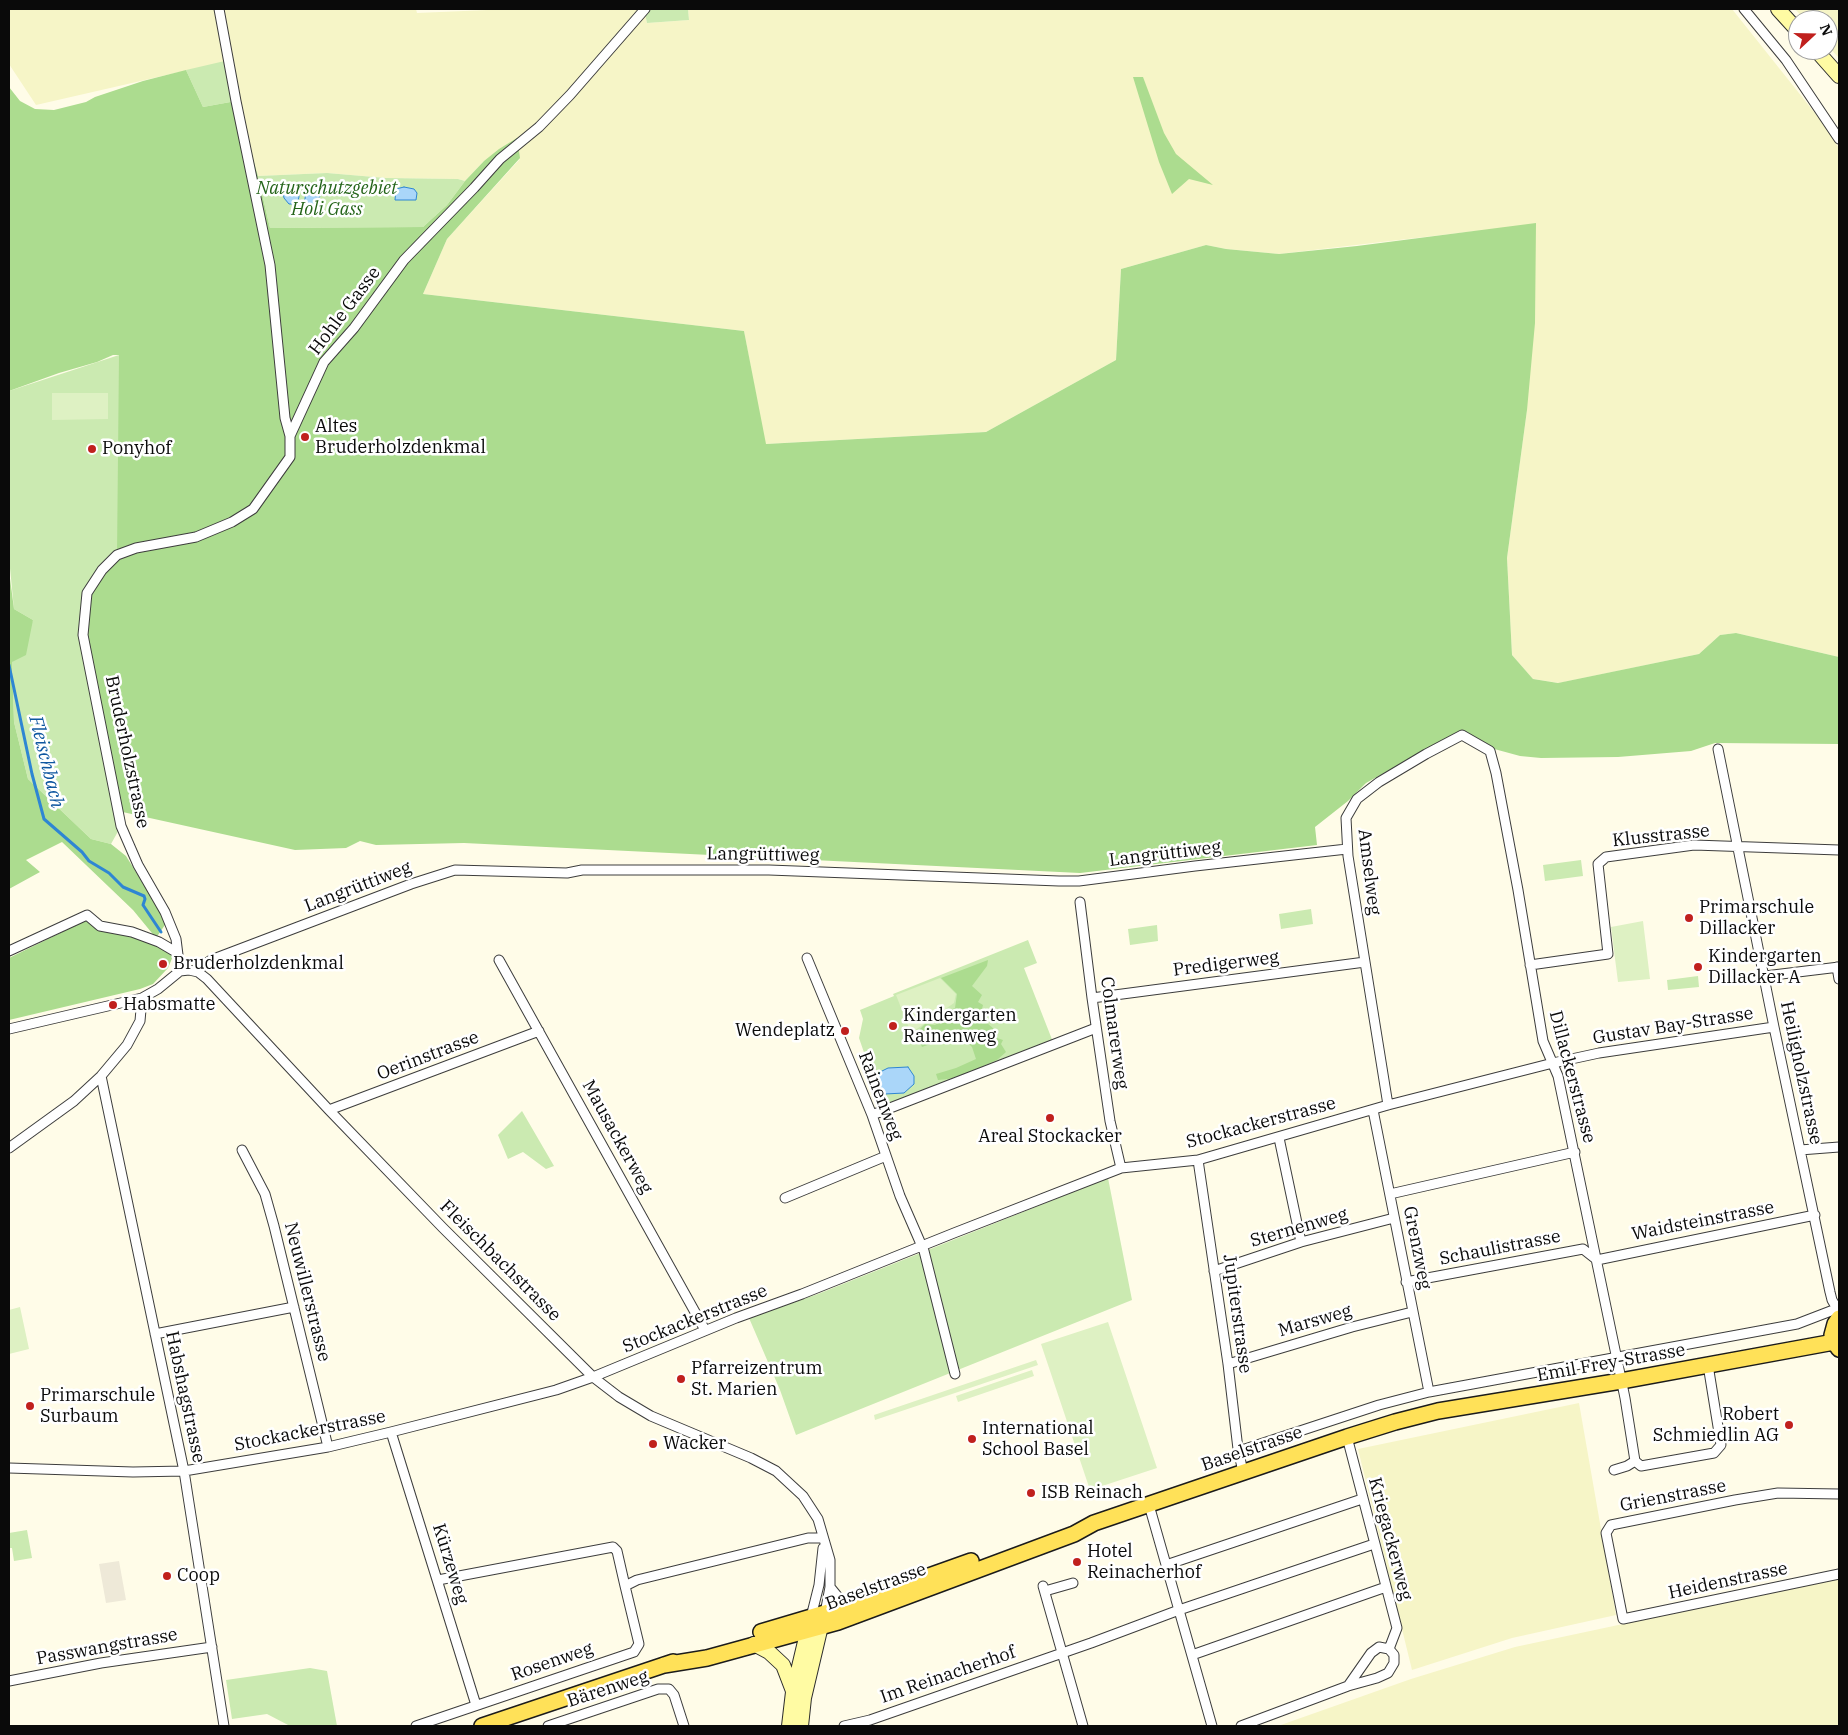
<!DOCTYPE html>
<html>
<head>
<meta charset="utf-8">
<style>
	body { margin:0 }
	#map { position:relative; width:1848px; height:1735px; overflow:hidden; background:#fffce8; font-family:"IBM Plex Serif",serif }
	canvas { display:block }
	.frame { position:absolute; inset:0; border:10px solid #0a0a0a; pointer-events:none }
	.north { position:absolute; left:1788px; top:10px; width:50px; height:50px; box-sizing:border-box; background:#fff; border:1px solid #9d9d9d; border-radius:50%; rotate:69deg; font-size:14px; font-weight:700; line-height:20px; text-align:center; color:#0a0a0a }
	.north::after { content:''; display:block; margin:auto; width:18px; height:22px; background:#c0201d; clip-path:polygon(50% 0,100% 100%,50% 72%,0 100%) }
</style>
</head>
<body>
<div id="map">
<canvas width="1848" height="1735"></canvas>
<div class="frame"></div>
<div class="north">N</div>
</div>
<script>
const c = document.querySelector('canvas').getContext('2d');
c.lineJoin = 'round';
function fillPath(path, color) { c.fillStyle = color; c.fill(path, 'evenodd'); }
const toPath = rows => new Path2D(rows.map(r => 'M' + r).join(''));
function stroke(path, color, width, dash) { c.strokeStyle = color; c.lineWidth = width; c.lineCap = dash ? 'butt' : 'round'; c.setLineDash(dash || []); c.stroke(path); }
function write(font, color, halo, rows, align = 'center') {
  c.font = font + ' "IBM Plex Serif",serif'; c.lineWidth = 5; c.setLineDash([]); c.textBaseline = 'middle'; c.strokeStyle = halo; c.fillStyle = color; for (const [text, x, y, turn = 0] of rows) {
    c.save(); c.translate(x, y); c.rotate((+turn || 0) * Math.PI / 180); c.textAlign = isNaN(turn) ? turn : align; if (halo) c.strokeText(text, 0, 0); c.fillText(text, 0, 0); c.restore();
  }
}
const farmland = toPath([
	[9,9,416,9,417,13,511,9,644,9,647,23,689,20,688,9,1732,9,1822,122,1839,148,1839,657,1736,633,1720,635,1699,654,1559,683,1533,679,1512,655,1507,558,1527,410,1476,231,1279,254,1226,249,1206,245,1121,269,1116,360,986,432,765,444,744,331,423,294,447,239,520,159,484,161,465,181,458,179,386,178,327,173,258,176,236,101,193,69,36,105,9,64],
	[1795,9,1839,9,1839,58,1828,46,1828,20,1805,20],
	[1579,1403,1616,1615,1512,1638,1412,1670,1358,1449],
	[1839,1578,1839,1726,1278,1726,1411,1679,1515,1647]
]);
const green = toPath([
	[644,9,688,9,689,20,647,23],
	[229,60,236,101,203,107,186,70],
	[327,173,386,178,458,179,465,181,447,205,423,227,270,228,258,176],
	[119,355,121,826,111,844,91,839,28,779,14,722,12,662,33,620,14,609,9,558,9,391],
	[1581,860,1583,876,1545,881,1543,865],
	[1311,909,1313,924,1281,929,1279,914],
	[1157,925,1158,941,1130,945,1128,929],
	[1028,940,1037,963,1024,968,1053,1042,879,1111,862,1068,868,1064,859,1038,863,1019,860,1010,894,996,893,994],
	[1698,976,1699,987,1668,990,1667,980],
	[522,1111,554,1166,546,1169,523,1152,508,1159,498,1135],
	[1108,1178,1132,1300,796,1435,780,1390,749,1318,818,1294],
	[27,1530,32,1558,14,1561,12,1548,9,1548,9,1533],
	[310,1668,327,1671,337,1726,290,1726,267,1714,232,1719,226,1680]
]);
const forest = toPath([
	[186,70,203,107,236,101,258,176,270,228,423,227,447,205,465,181,484,161,499,149,517,138,520,158,447,239,423,294,744,331,766,444,986,432,1116,360,1121,269,1206,245,1226,249,1279,254,1357,246,1536,223,1535,323,1527,410,1507,558,1512,655,1533,679,1558,683,1699,654,1720,635,1736,633,1839,657,1839,744,1715,743,1691,751,1618,757,1541,758,1520,756,1487,747,1461,730,1366,783,1348,801,1315,827,1317,845,1080,873,464,843,376,845,360,841,346,848,295,850,118,811,83,635,87,593,117,555,119,355,113,355,97,362,59,373,9,391,9,87,20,101,35,109,54,110,86,102,95,97,143,81],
	[1133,77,1143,77,1164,133,1176,154,1213,185,1189,179,1172,194,1159,162],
	[9,571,14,609,33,620,26,655,12,662,14,722,28,779,91,839,111,844,126,856,167,922,156,938,133,910,62,842,26,860,40,872,9,889],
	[89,919,159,945,173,956,168,968,153,984,140,989,9,1020,9,958],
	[988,960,987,966,972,986,982,995,978,1002,983,1005,980,1017,994,1029,997,1038,1003,1040,1001,1044,1006,1052,997,1060,960,1076,948,1079,938,1080,936,1074,956,1068,976,1059,972,1047,967,1042,963,1033,964,1029,954,1032,936,1042,922,1047,916,1033,925,1024,935,1025,943,1020,942,1014,955,1008,957,994,941,978]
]);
const pitch = toPath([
	[52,393,108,393,108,419,52,420],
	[1643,921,1650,979,1618,982,1611,927],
	[940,978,956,994,954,1003,911,1033,896,995],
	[20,1307,29,1349,9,1354,9,1310],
	[1108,1322,1157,1468,1090,1490,1041,1344],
	[1036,1360,1038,1365,875,1420,874,1415],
	[1032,1370,1034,1376,958,1402,956,1396]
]);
const plaza = toPath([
	[119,1561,126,1600,106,1603,99,1564]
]);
const water = toPath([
	[286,183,294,184,298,190,299,197,297,204,289,204,284,198,282,187,286,183],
	[311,185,318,187,322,193,316,202,321,206,317,209,304,208,301,205,305,199,306,191,311,185],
	[404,187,414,189,417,193,416,200,395,200,396,189,404,187],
	[908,1067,914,1076,914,1084,904,1093,885,1094,881,1089,878,1078,880,1072,888,1068,908,1067]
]);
const stream = toPath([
	[9,665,32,774,44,819,82,852,89,861,109,873,123,887,144,896,145,899,143,905,161,932]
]);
const minor = toPath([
	[219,9,236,101,270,265,285,418,290,436],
	[1744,9,1786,60,1839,139],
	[1718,749,1774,1027,1830,1292,1832,1300,1839,1312],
	[1080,902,1092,998,1110,1121,1121,1168],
	[9,951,87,915,100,926,132,932,159,942,176,952],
	[807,958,872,1115,900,1196,924,1251,955,1374],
	[499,960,705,1330],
	[1530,965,1608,954,1598,864,1606,857,1694,845,1839,850],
	[1837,967,1839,979],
	[180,971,176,939,165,912,138,865,121,826,83,635,87,593,102,570,117,555,136,548,196,537,232,522,253,509,290,457,290,436,324,362,354,328,404,260,474,188,500,159,539,127,570,95,645,9],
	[198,972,202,966,211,960,411,884,455,870,567,873,582,870,769,870,1059,881,1079,881,1195,866,1347,849],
	[1765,976,1839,967],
	[1092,998,1365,962],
	[9,1029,142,998,158,989,180,971,189,970,198,972,207,979,329,1110,443,1228,593,1377,619,1397,651,1416,751,1458,776,1471,803,1496,818,1519,830,1560,830,1587,825,1613],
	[101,1076,184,1471,224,1726],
	[1388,1105,1348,856,1346,818,1357,799,1379,782,1426,754,1462,735,1490,751,1496,773,1518,890,1543,1041,1558,1076,1625,1398,1635,1461,1641,1466,1714,1453,1721,1445,1708,1365],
	[329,1110,539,1031],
	[1373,1110,1429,1392],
	[872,1115,1096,1028],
	[1279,1138,1301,1242],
	[9,1148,74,1101,101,1076,127,1045,140,1021,142,998],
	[242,1150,265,1194,274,1226,328,1447],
	[1800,1150,1839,1147],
	[1198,1160,1228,1364,1238,1449,1243,1472],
	[1390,1194,1575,1152],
	[785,1198,886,1156],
	[1214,1271,1301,1242,1394,1218],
	[1406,1282,1583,1249,1597,1260,1815,1215],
	[155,1334,294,1307],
	[1228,1364,1352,1327,1412,1312],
	[391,1432,476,1705],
	[1347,1437,1397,1628,1389,1649],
	[1238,1449,1245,1449,1379,1405,1429,1392,1797,1324,1836,1309],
	[9,1468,133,1472,184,1471,328,1447,391,1432,556,1390,593,1377,736,1318,802,1294,954,1233,1121,1168,1198,1160,1388,1105,1553,1063,1599,1053,1774,1027],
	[1614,1470,1627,1466,1635,1461],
	[1839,1494,1778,1493,1735,1500,1611,1525,1606,1533,1623,1619,1839,1574],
	[1149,1505,1212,1726],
	[1166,1565,1362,1499],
	[438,1580,613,1547,617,1551,625,1586],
	[1043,1586,1083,1726],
	[830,1587,839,1598,852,1603],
	[1045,1591,1073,1583],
	[811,1617,819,1585,823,1548],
	[1192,1655,1386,1587],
	[9,1681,101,1663,212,1647],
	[416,1726,634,1652,639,1644,625,1586,637,1580,808,1538,823,1538],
	[548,1726,658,1689,669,1689,674,1695,684,1726],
	[844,1726,870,1720,1091,1643,1179,1610,1374,1544],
	[1241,1726,1348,1686,1377,1678,1388,1673,1394,1663,1394,1655,1389,1649,1379,1647,1371,1653,1348,1686]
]);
const secondary = toPath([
	[1778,9,1798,31],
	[1816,50,1839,76],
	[754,1644,769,1652,783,1665,793,1691],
	[789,1726,793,1692,808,1629],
	[801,1726,804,1698,821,1626]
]);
const primary = toPath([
	[1839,1318,1835,1324,1832,1335,1834,1342,1839,1349],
	[761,1632,825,1613,971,1561],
	[664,1665,707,1658,838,1622,1074,1534,1094,1523,1347,1437,1395,1422,1438,1411,1621,1381,1834,1342],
	[482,1726,673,1662]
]);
const markers = [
	[305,437,5,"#c0201d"],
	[92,449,5,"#c0201d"],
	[1689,918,5,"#c0201d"],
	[163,964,5,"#c0201d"],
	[1698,967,5,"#c0201d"],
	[113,1005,5,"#c0201d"],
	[893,1026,5,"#c0201d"],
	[845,1031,5,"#c0201d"],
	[1050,1118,5,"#c0201d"],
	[681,1379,5,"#c0201d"],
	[30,1406,5,"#c0201d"],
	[1789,1425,5,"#c0201d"],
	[972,1439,5,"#c0201d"],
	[653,1444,5,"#c0201d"],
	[1031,1493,5,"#c0201d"],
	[1077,1562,5,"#c0201d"],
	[167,1576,5,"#c0201d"]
];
const parkNames = [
	["Naturschutzgebiet",327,189],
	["Holi Gass",327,210]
];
const streetNames = [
	["Hohle Gasse",345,311,-53],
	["Bruderholzstrasse",127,752,78],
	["Klusstrasse",1661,836,-6],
	["Langrüttiweg",1165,854,-7],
	["Langrüttiweg",763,855,1],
	["Amselweg",1369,872,83],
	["Langrüttiweg",358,887,-21],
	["Predigerweg",1226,964,-7],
	["Gustav Bay-Strasse",1673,1026,-9],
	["Colmarerweg",1114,1033,82],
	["Oerinstrasse",428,1056,-21],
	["Heiligholzstrasse",1801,1073,78],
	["Dillackerstrasse",1572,1077,75],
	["Rainenweg",880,1096,69],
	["Stockackerstrasse",1261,1123,-15],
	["Mausackerweg",617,1137,61],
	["Waidsteinstrasse",1703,1221,-11],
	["Sternenweg",1299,1228,-16],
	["Grenzweg",1417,1248,79],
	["Schaulistrasse",1500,1248,-11],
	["Fleischbachstrasse",500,1261,45],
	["Neuwillerstrasse",307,1292,76],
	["Jupiterstrasse",1237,1314,82],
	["Stockackerstrasse",695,1319,-22],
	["Marsweg",1315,1321,-16],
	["Emil Frey-Strasse",1611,1363,-10],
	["Habshagstrasse",185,1397,78],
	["Stockackerstrasse",310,1431,-11],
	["Baselstrasse",1252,1449,-19],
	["Grienstrasse",1673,1496,-11],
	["Kriegackerweg",1390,1539,75],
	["Kürzeweg",450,1564,73],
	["Heidenstrasse",1728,1581,-12],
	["Baselstrasse",876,1587,-20],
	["Passwangstrasse",107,1647,-10],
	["Rosenweg",552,1662,-19],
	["Im Reinacherhof",948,1675,-19],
	["Bärenweg",608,1689,-18]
];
const poiNames = [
	["Altes",315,427],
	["Bruderholzdenkmal",315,448],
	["Ponyhof",102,449],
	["Primarschule",1699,908],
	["Dillacker",1699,929],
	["Kindergarten",1708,957],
	["Dillacker A",1708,978],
	["Bruderholzdenkmal",173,964],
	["Habsmatte",123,1005],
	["Kindergarten",903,1016],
	["Rainenweg",903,1037],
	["Wendeplatz",835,1031,"right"],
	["Areal Stockacker",1050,1137,"center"],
	["Pfarreizentrum",691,1369],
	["St. Marien",691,1390],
	["Primarschule",40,1396],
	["Surbaum",40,1417],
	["Robert",1779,1415,"right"],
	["Schmiedlin AG",1779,1436,"right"],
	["International",982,1429],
	["School Basel",982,1450],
	["Wacker",663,1444],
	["ISB Reinach",1041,1493],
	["Hotel",1087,1552],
	["Reinacherhof",1087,1573],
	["Coop",177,1576]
];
const waterNames = [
	["Fleischbach",46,762,76]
];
fillPath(farmland, '#f6f5c7');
fillPath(green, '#cbeab1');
fillPath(forest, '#acdc8f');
fillPath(pitch, '#def1c3');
fillPath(plaza, '#eee9d8');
fillPath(water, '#aad6f9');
stroke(water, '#2e86d3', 1);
stroke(stream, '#2e86d3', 3);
stroke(minor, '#3d3d3d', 11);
stroke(secondary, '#2c2c2c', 16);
stroke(primary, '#1b1b1b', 18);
stroke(minor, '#fff', 9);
stroke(secondary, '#fffba3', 14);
stroke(primary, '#ffe158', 15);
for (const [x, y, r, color] of markers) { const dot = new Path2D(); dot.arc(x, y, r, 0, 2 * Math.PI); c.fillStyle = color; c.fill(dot); stroke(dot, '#fff', 2); }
write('italic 18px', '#246419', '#fff', parkNames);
write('18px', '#0a0a0a', '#fff', streetNames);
write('18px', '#0a0a0a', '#fff', poiNames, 'left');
write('italic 19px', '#0f57a0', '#fff', waterNames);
</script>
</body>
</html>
